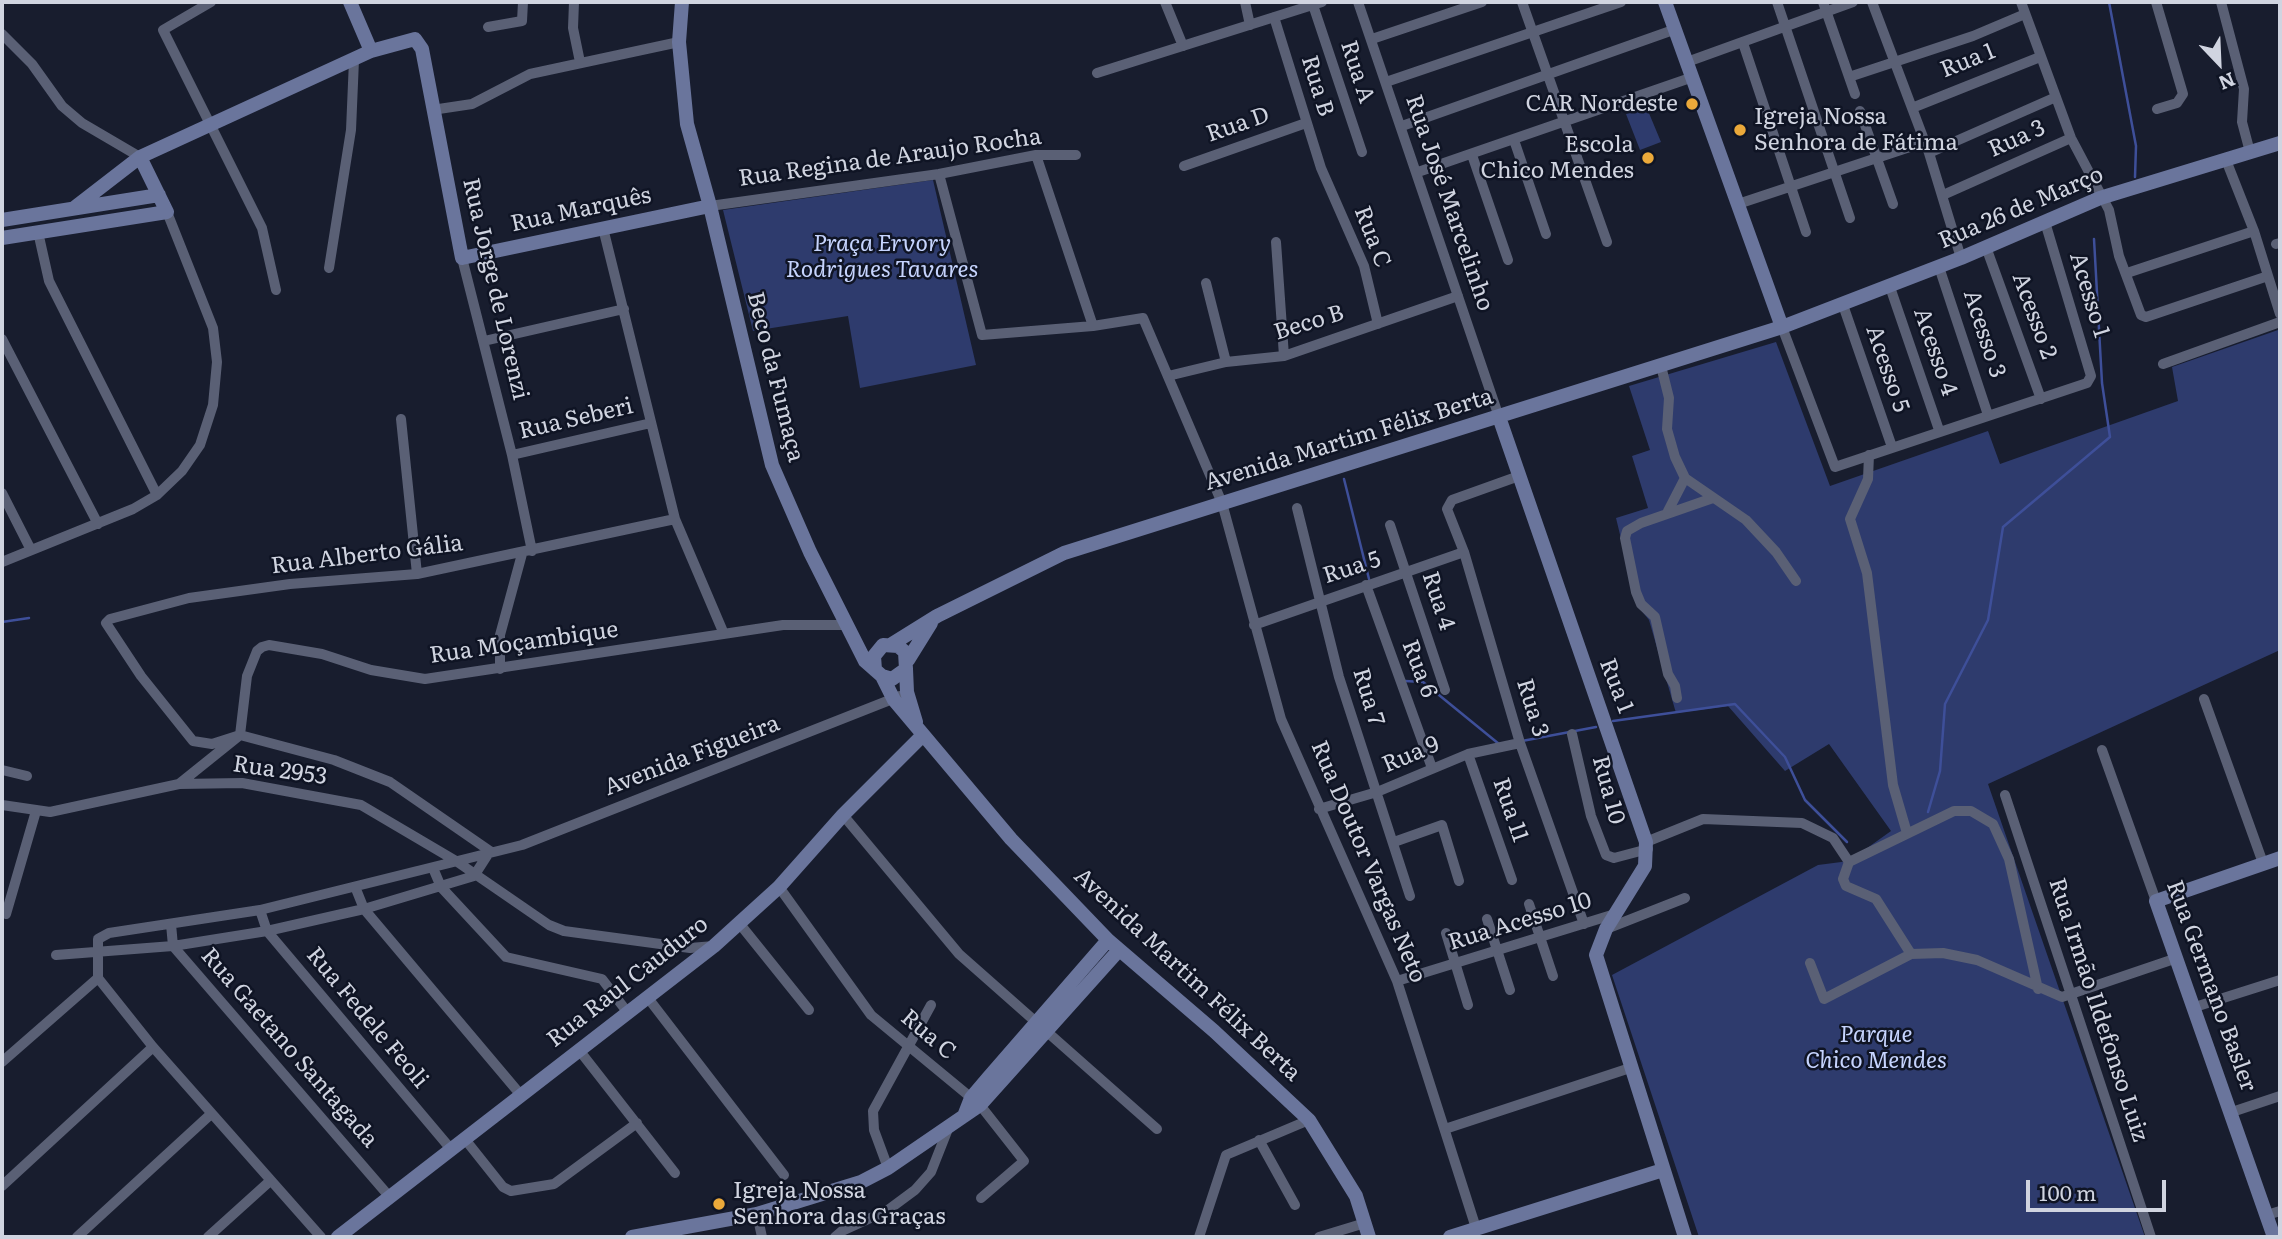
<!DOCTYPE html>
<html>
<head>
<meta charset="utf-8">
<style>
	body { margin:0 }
	#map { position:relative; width:2282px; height:1239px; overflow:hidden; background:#181d2e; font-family:Literata,serif }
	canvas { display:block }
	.frame { position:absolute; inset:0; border:4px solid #d0d4e0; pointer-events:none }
	.north { position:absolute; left:2184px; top:28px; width:70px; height:70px; -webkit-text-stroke:5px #0f1424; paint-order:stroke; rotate:157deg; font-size:19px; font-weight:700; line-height:28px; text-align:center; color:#d0d4e0 }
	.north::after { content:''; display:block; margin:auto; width:24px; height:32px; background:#d0d4e0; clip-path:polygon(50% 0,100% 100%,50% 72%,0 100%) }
	.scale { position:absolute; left:2026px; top:1180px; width:140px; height:32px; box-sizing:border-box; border:4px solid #d0d4e0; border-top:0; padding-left:9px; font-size:21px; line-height:24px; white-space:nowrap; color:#d0d4e0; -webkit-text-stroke:5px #0f1424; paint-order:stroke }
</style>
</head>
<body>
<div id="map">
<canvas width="2282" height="1239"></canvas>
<div class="frame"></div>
<div class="north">N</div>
<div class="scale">100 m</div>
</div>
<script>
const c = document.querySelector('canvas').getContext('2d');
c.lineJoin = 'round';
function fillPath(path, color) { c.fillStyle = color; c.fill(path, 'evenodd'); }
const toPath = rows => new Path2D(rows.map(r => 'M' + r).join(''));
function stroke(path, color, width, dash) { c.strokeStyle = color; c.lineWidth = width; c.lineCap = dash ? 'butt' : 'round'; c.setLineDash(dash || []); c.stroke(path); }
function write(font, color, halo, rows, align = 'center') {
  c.font = font + ' Literata,serif'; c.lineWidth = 5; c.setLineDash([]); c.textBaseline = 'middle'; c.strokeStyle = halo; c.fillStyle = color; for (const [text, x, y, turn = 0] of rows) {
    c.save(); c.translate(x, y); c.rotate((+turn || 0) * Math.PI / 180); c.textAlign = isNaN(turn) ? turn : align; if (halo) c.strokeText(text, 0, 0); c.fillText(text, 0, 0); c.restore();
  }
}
const green = toPath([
	[1646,106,1661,142,1640,150,1626,114],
	[933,180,976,365,860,388,848,316,753,331,723,210],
	[2278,330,2280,337,2280,650,1988,784,2145,1237,1699,1237,1612,975,1818,865,1849,861,1891,831,1829,744,1785,771,1728,706,1676,713,1649,620,1637,605,1616,518,1648,508,1632,456,1650,450,1629,386,1776,342,1830,486,1988,431,2000,464,2178,401,2172,367]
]);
const stream = toPath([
	[2109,2,2136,146,2135,177],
	[1344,479,1369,579],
	[2,622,29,618],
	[1405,681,1423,682,1499,744],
	[1613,721,1735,704,1785,757,1805,800,1847,842],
	[1522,741,1596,727],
	[1928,812,1940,771,1945,704,1988,620,2003,527,2110,437,2102,383,2094,239]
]);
const street = toPath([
	[211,2,163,30,262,228,276,290],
	[574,2,573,28,580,62],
	[1165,2,1183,46],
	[1245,2,1250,25],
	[1358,2,1499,417],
	[1522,2,1607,242],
	[1777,2,1850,218],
	[1823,2,1855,94],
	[1872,2,1929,153,1961,258],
	[2021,2,2071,138,2109,210,2119,256,2141,315,2146,317,2268,276],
	[2156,2,2183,94,2177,103,2157,109],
	[2221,2,2244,89,2242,122,2250,152],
	[1313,5,1362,152],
	[1274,17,1321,168,1364,266,1378,324],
	[488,27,522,21,523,2],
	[2,34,32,64,62,106,82,123,140,157],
	[1372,39,1482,2],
	[1743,43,1806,232],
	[1687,62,1853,2],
	[1097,73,1322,2],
	[1849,77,1973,36,2025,14],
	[1386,82,1621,2],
	[1912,108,2040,57],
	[432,110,472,104,530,74,679,42],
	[1860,111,1893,204],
	[1402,126,1676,29],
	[1514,140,1546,234],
	[1929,153,2056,97],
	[1036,155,1093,326],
	[1472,155,1508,260],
	[2226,160,2254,231,2280,314],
	[1184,166,1306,123],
	[1418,172,1693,77],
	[939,174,982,335,1093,326,1143,318,1222,503,1281,719,1397,981,1476,1228],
	[1943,195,2071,138],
	[1738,204,1925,142],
	[710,206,939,174,1036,155,1076,155],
	[603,228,675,519,724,634],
	[38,232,49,281,157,495],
	[1276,242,1284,356],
	[2276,244,2280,243],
	[1986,247,2041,399],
	[462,258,512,455,532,551],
	[1939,267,1988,415],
	[329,268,351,130,354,60],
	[2127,273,2254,231],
	[1206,283,1226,362],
	[1890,287,1939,430],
	[1843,305,1892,447],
	[1782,327,1835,467,2087,383,2091,376,2045,222],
	[2,339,98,524],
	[484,341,624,309],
	[2163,364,2280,322],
	[1661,366,1669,398,1667,429,1675,457,1685,478,1746,520,1776,552,1796,581],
	[1168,376,1226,362,1284,356,1458,296],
	[401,419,417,574],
	[512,455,651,423],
	[1869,455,1868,479,1850,519,1867,573,1893,785,1907,833],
	[1519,476,1452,500,1447,509,1464,552,1520,743,1584,924],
	[2,493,31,550],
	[1297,508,1339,677,1410,896],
	[1668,511,1685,478],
	[1390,525,1445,690],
	[2,562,133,509,157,495,182,471,200,445,213,405,217,362,213,328,167,212],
	[1366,585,1432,768],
	[1254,625,1464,552],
	[500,669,500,635,522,554],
	[1677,698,1675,686,1668,674,1655,617,1641,604,1636,592,1625,538,1627,531,1641,523,1713,498],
	[2204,699,2263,863],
	[1572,734,1591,816,1606,855,1614,858,1648,849],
	[2102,750,2156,901],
	[1468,754,1512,880],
	[2,770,27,776],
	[179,784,240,735,247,676,257,651,262,647,269,645,322,654,371,670,425,679,783,625,845,625],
	[2005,795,2151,1237],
	[2,805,50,812,179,784,242,783,361,805,456,861,549,925,564,931,690,948,714,946],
	[1319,809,1377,792,1468,754,1520,743],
	[843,815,959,954,1157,1129],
	[1394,842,1442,825,1459,881],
	[1646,842,1703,819,1802,823,1833,838,1849,862],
	[490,851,390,782,334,760,240,735,212,744,193,741,141,676,106,623,110,619,189,598,290,584,417,574,675,519],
	[433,868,441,887,506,957,602,979,628,1013],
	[779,887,871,1015,980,1105,1024,1161,981,1198],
	[356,889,364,909,520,1094],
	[1529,904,1553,976],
	[260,910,267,931,450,1148],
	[6,914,36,811],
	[1487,919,1510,990],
	[739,923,809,1010],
	[171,924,173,946,388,1195],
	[1606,929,1685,898],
	[1446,933,1468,1005],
	[1911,954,1876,899,1846,886,1843,879,1849,862,1954,811,1971,811,1993,824,2009,859,2038,989],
	[56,955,173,946,267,931,364,909,474,876,490,851],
	[1810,963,1824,999,1911,954,1943,953,1977,960,2062,997,2177,958],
	[1397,981,1615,914],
	[648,998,784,1175],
	[2195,1007,2280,980],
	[579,1050,675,1173],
	[2,1062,98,978],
	[2232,1112,2280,1096],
	[1445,1129,1630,1068],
	[464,1138,503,1187,511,1191,554,1184,637,1123],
	[1259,1140,1295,1205],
	[888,1168,874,1130,873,1111,931,1005],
	[2,1186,153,1047],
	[757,1214,762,1237],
	[2267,1215,2280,1211],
	[77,1237,211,1114],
	[208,1237,270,1181],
	[321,1237,153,1047,98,978,98,939,109,933,260,910,522,845,900,696],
	[835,1237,842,1231,888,1210,915,1190,931,1172,948,1129],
	[1199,1237,1226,1155,1309,1120],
	[1319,1237,1365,1223]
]);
const secondary = toPath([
	[350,2,371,51],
	[682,2,679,42,687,124,710,206,772,465,810,552,865,661,882,676,892,679,906,669,905,652,898,646,883,645,874,656,875,670],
	[1665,2,1782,327],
	[74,208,140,157,371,51,415,39,422,49,462,258,710,206],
	[2,220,159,195],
	[2,238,167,212,140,157],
	[1499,417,1646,842,1645,866,1606,929,1596,955,1685,1237],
	[892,644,937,616,1064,553,1782,327,1961,258,2100,198,2280,143],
	[908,660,931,623],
	[906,669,907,692,916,722],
	[882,676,894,700,1011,839,1108,940,1214,1031,1309,1120,1356,1196,1369,1237],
	[964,1116,971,1098,988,1078,1108,940],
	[338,1237,714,946,779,887,843,815,922,736],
	[632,1237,757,1214,861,1182,888,1168,980,1105,1119,950],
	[1450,1237,1663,1170],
	[2274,1237,2156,901,2280,858]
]);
const markers = [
	[1692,104,7,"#eba93a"],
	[1740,130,7,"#eba93a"],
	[1648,158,7,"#eba93a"],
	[719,1204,7,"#eba93a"]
];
const streetNames = [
	["Rua 1",1968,61,-22],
	["Rua A",1357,72,72],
	["Rua B",1317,86,73],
	["Rua D",1238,125,-19],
	["Rua 3",2017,139,-24],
	["Rua Regina de Araujo Rocha",890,158,-8],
	["Rua José Marcelinho",1449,203,71],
	["Rua 26 de Março",2021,208,-23],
	["Rua Marquês",581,210,-12],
	["Rua C",1372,237,69],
	["Rua Jorge de Lorenzi",495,289,77],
	["Acesso 1",2089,295,73],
	["Acesso 2",2034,316,70],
	["Beco B",1309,323,-17],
	["Acesso 3",1984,334,72],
	["Acesso 4",1935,352,71],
	["Acesso 5",1887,369,71],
	["Beco da Fumaça",775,377,76],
	["Rua Seberi",576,419,-13],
	["Avenida Martim Félix Berta",1349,440,-17],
	["Rua Alberto Gália",367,555,-7],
	["Rua 5",1352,568,-18],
	["Rua 4",1438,601,72],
	["Rua Moçambique",524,643,-8],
	["Rua 6",1419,669,69],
	["Rua 1",1616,686,69],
	["Rua 7",1368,697,73],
	["Rua 3",1532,708,73],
	["Rua 9",1411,755,-23],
	["Avenida Figueira",692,756,-21],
	["Rua 2953",280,771,8],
	["Rua 10",1608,790,75],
	["Rua 11",1510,810,71],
	["Rua Doutor Vargas Neto",1368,862,67],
	["Rua Acesso 10",1520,922,-17],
	["Avenida Martim Félix Berta",1187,975,43],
	["Rua Raul Cauduro",628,982,-38],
	["Rua Germano Basler",2211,986,70],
	["Rua Irmão Ildefonso Luiz",2098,1010,72],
	["Rua Fedele Feoli",367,1018,50],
	["Rua C",928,1035,40],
	["Rua Gaetano Santagada",289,1048,49]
];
const poiNames = [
	["CAR Nordeste",1678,104],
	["Igreja Nossa",1754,117,"left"],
	["Senhora de Fátima",1754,143,"left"],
	["Escola",1634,145],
	["Chico Mendes",1634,171],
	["Igreja Nossa",733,1191,"left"],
	["Senhora das Graças",733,1217,"left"]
];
const parkNames = [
	["Praça Ervory",882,244],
	["Rodrigues Tavares",882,270],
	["Parque",1876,1035],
	["Chico Mendes",1876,1061]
];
fillPath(green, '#2e3b6d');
stroke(stream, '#3e4f99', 2.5);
stroke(street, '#5a6075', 10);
stroke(secondary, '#6a759c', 14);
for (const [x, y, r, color] of markers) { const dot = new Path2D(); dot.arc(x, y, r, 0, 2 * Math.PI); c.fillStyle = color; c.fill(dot); stroke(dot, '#0f1424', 2.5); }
write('23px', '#d0d4e0', '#0f1424', streetNames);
write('23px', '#d0d4e0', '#0f1424', poiNames, 'right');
write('italic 23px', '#c6d4fe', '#0f1424', parkNames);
</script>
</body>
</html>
